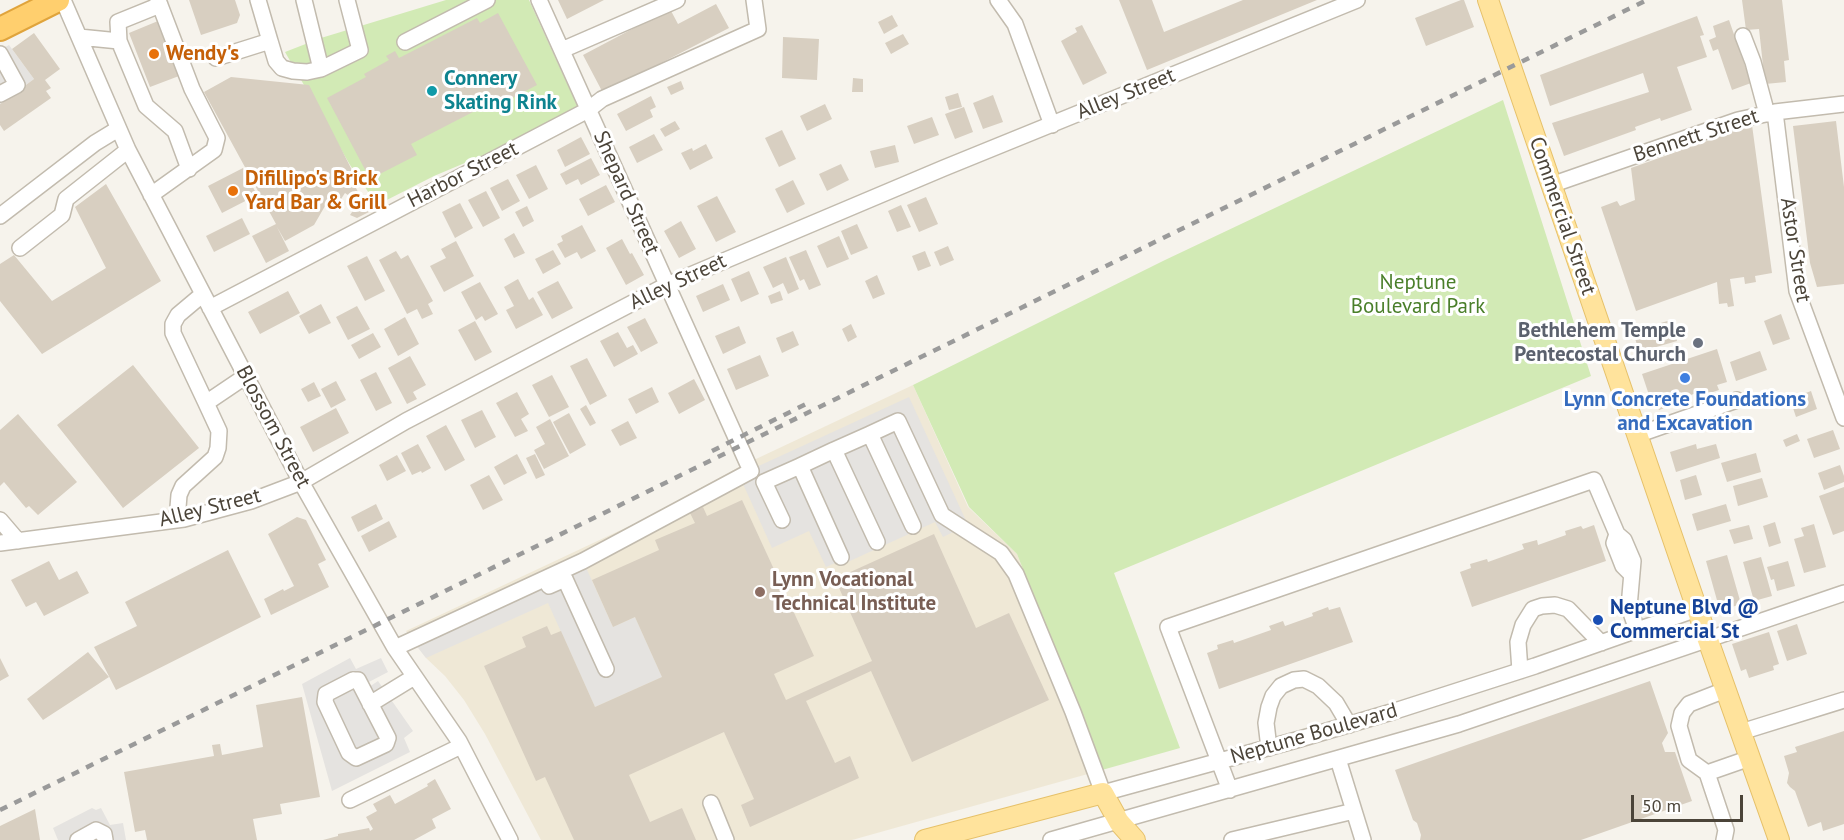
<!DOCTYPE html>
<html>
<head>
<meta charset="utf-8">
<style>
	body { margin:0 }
	#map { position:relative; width:1844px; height:840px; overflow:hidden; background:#f6f3ec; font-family:"PT Sans",sans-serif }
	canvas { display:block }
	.scale { position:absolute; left:1631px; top:795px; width:112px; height:27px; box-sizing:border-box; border:3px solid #4b4439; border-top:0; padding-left:8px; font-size:18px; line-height:21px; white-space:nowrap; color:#4b4439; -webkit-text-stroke:4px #fff; paint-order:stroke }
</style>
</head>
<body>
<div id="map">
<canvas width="1844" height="840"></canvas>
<div class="scale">50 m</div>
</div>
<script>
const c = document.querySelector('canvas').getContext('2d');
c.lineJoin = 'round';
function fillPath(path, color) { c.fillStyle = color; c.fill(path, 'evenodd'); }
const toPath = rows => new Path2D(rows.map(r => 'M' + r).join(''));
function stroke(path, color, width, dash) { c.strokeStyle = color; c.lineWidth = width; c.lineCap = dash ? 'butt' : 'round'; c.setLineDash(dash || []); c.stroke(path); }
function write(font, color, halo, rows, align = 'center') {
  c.font = font + ' "PT Sans",sans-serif'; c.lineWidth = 6; c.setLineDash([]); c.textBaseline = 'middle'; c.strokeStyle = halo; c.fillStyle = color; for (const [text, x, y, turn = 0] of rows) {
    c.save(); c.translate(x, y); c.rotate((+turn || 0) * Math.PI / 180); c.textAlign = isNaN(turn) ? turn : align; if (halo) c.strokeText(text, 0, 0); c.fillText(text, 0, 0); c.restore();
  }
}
const education = toPath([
	[913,385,968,507,1017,554,1102,770,852,840,541,840,485,734,464,700,445,676,426,658,406,631,640,521,739,467]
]);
const green = toPath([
	[446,0,529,0,581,114,434,176,377,205,350,165,285,52,321,38],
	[1503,100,1591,376,1114,573,1180,748,1102,770,1017,554,969,507,913,385,1165,260]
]);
const parking = toPath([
	[9,45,34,79,0,104,0,50],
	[909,397,968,525,943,537,935,522,839,566,837,562,826,567,809,531,772,548,739,475],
	[583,561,613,627,635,617,662,677,595,707,548,603,426,658,411,639],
	[350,658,356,669,381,658,388,672,367,683,369,687,378,681,413,731,404,738,410,752,332,791,302,684],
	[92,808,96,810,101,808,110,825,123,823,126,840,58,840,53,828]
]);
const building = toPath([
	[189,0,235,0,240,15,237,23,201,35],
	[558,0,604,0,567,19],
	[1119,0,1152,0,1164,32,1243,0,1317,0,1147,70],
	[1461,0,1464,0,1474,27,1426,46,1415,18],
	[1742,0,1782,0,1789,60,1784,61,1786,82,1765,84,1759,29,1746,30],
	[716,4,729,28,603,93,583,55,670,9,678,24],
	[498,13,537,85,503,103,500,98,411,144,417,155,370,179,327,98,366,77,364,74,389,60,386,56,395,51,399,58,477,18,480,23],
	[892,15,898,26,884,34,878,22],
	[1697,16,1704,35,1700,36,1707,57,1677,67,1692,110,1661,121,1660,118,1635,127,1636,130,1564,156,1552,123,1649,92,1643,73,1550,106,1540,75],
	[1729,20,1751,83,1732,90,1718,49,1713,51,1709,40,1716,37,1713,26],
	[158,21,179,76,150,87,129,33],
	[1082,25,1107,73,1083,85,1061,41,1077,32,1075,28],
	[34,33,60,69,45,80,51,88,46,91,51,98,4,131,0,125,0,104,34,79,12,49],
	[903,34,909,44,891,54,885,43],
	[783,37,819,39,817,80,782,78],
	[231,77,309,85,360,186,356,188,366,208,370,206,373,210,357,218,350,215,354,209,349,204,352,198,345,193,341,199,332,194,314,225,285,241,277,227,289,251,266,263,252,236,276,224,204,92],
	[853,78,863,79,863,92,852,92],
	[681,81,684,89,671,95,667,87],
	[958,93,962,107,949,110,945,97],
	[993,95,1003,122,983,129,973,103],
	[651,96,656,107,650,110,653,117,626,131,617,114],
	[825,104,832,119,807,131,800,116],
	[964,107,973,132,955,139,945,114],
	[932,117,939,135,914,144,907,126],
	[675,121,680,129,665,137,660,129],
	[1836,121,1844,187,1844,284,1817,287,1810,263,1793,126],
	[1752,125,1772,273,1755,276,1756,282,1745,284,1744,277,1730,279,1734,306,1728,307,1727,303,1719,304,1717,282,1636,311,1601,207,1617,201,1620,206,1635,200,1631,168],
	[782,130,796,159,779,167,765,138],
	[654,134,663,150,637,163,629,147],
	[581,137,590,154,565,167,557,150],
	[706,144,713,158,690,170,681,153,692,148,693,151],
	[895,145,899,162,875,168,870,151],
	[591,158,600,175,581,185,578,179,566,185,560,174],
	[841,164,849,180,827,191,819,174],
	[536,165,548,189,529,199,516,175],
	[243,168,257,195,222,213,208,186],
	[508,179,520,201,502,211,490,188],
	[793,180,805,204,787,213,775,189],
	[106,184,161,281,42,354,0,301,0,264,14,255,52,301,106,268,75,207],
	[606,185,615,202,588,216,579,199],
	[486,191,500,218,483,227,468,200],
	[717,196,736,232,716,242,697,206],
	[926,197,938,224,919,232,907,205],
	[460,203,473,228,455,238,442,212],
	[901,205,911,227,897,232,888,211],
	[527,206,534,221,523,227,515,212],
	[242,218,250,234,214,252,206,236],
	[681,221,696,249,679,258,664,231],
	[857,224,868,248,851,255,841,231],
	[582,225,596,251,581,259,577,252,565,258,557,244,563,241,561,236],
	[514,233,525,253,514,258,504,239],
	[839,236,849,259,827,268,817,246],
	[622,239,630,254,632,253,644,275,626,285,606,248],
	[456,241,474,276,444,292,430,266,446,258,441,249],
	[948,246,954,260,940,266,934,252],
	[553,250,561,264,543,274,535,259],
	[806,250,821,285,809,290,804,279,800,281,789,257],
	[396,251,401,259,408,255,433,301,428,304,433,314,422,319,417,309,407,314,379,260],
	[925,251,931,266,918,271,912,256],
	[367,256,385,291,365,301,347,266],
	[786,257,799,289,788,294,783,283,773,288,763,267],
	[749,271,759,294,741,302,731,279],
	[877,275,885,294,873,299,865,281],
	[518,279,529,300,533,297,543,315,516,329,506,310,514,306,504,287],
	[558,281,573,308,552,319,537,292],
	[480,282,498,314,485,321,482,316,476,320,461,292],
	[723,284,730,300,703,312,696,296],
	[288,291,300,313,260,334,248,312],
	[780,291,783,300,771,304,768,296],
	[321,304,331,323,309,334,299,316],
	[357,306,370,329,348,340,336,317],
	[1781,314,1790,339,1773,345,1764,321],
	[405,317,419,344,398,356,384,329],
	[645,318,658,343,641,352,627,327],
	[1671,320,1677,341,1639,352,1633,331],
	[475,321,492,352,475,361,458,330],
	[851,324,857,337,848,342,842,329],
	[739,326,746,343,723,354,715,336],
	[793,331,799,345,782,353,776,338],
	[618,332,627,348,633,345,638,354,614,367,600,341],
	[373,333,381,347,359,359,351,345],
	[1717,349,1727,382,1717,385,1719,390,1698,397,1697,393,1678,399,1680,403,1659,410,1657,406,1653,407,1642,374],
	[1760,351,1767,370,1736,381,1730,362],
	[760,355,769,376,736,390,727,369],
	[410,356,426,385,413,392,417,399,407,404,388,368],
	[587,358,607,396,590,405,570,366],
	[133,365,199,448,123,508,57,425],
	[376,372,392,403,376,411,360,380],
	[552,375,569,407,549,417,532,385],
	[694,379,705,400,679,414,668,393],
	[336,381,346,400,331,408,321,389],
	[314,382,321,396,308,402,301,389],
	[652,387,659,402,636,414,628,399],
	[1811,391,1817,409,1796,417,1790,399],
	[517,392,529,414,521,419,528,431,515,437,496,403],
	[586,405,596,423,590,426,580,409],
	[336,408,349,433,313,452,300,427],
	[482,410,496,437,475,448,461,420],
	[569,413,586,445,570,454,553,422],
	[18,414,77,482,38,515,29,506,26,508,4,482,0,486,0,430],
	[550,419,569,456,544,469,534,450,545,444,536,427],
	[628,421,637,438,620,446,611,430],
	[446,425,465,460,445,471,426,436],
	[1833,430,1840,449,1814,458,1807,439],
	[1797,434,1800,441,1786,447,1783,440],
	[418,444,431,468,422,473,421,471,412,475,401,453],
	[1696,444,1697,449,1716,444,1720,458,1676,472,1670,452],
	[1756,453,1761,472,1727,482,1721,463],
	[517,454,527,473,504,485,494,467],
	[535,454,545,475,536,479,526,458],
	[397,455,406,471,387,481,379,465],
	[1840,465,1844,476,1844,482,1824,490,1818,473],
	[489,475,503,500,483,510,470,485],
	[1696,475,1702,495,1685,500,1680,480],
	[1762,478,1768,497,1738,506,1733,486],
	[1844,487,1844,531,1833,535,1819,496],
	[742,500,814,656,774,674,786,700,872,661,835,579,934,534,976,628,1009,613,1049,700,912,762,871,671,806,701,835,763,850,756,859,778,750,827,741,805,754,799,724,732,629,775,650,822,682,808,696,840,574,840,545,777,536,781,484,666,526,647,522,637,547,626,551,635,561,631,595,707,662,677,635,617,613,627,592,580,659,550,655,540,695,523,690,513,703,507,707,516],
	[376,504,383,519,358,532,351,517],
	[1726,504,1731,521,1697,531,1692,514],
	[297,517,306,520,326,560,318,564,329,587,271,615,264,599,283,589,284,591,294,586,268,534],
	[389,521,397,537,369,552,361,536],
	[1775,522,1781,543,1769,547,1763,526],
	[1814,524,1826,567,1804,573,1794,539,1804,536,1801,528],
	[1594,525,1606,561,1472,607,1460,572,1471,568,1470,564,1487,559,1488,562,1524,549,1522,544,1537,540,1538,545,1566,535,1565,531,1581,526,1583,529],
	[1749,525,1753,539,1734,544,1729,530],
	[228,550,261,617,116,690,94,647,137,626,125,602],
	[1727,555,1741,604,1720,611,1706,561],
	[1761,557,1772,596,1754,601,1743,562],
	[49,561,59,580,77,571,89,593,44,616,36,602,26,607,11,580],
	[1788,561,1795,586,1777,591,1774,579,1771,580,1767,567],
	[1328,607,1329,610,1340,607,1353,642,1219,689,1207,653,1218,649,1217,645,1233,640,1234,643,1271,630,1269,626,1283,621,1285,626,1313,616,1312,613],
	[1797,624,1807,654,1787,661,1777,631],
	[1769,632,1779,664,1773,666,1774,670,1749,678,1746,669,1741,671,1732,644],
	[88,652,109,677,43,720,27,699],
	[0,658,9,676,0,681],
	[1650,681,1668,733,1662,743,1665,752,1675,752,1692,801,1581,840,1420,840,1421,835,1417,823,1413,820,1395,770],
	[302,697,320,797,280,804,282,814,253,819,257,840,147,840,145,830,135,832,124,772,214,756,212,745,220,744,222,755,263,747,256,705],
	[1844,731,1844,824,1823,831,1821,822,1808,827,1795,791,1790,787,1787,783,1789,773,1784,756,1797,752,1795,747],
	[435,779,451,809,432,819,436,828,414,840,323,840,338,836,338,834,369,828,370,831,373,829,366,817,377,811,373,804,390,795,395,804,428,786,427,784],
	[35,809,40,840,0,840,0,826]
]);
const minor = toPath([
	[63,0,128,150,301,482,395,648,459,741,510,840],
	[258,0,270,41],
	[304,0,321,69],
	[998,0,1015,24,1052,125],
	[160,5,118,22,119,41,146,106,175,131,189,169],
	[1743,36,1753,62,1767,114],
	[79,37,119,41],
	[405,42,487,0],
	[562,50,677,0],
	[0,54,17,85,0,94],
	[216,58,270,41,276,61,282,68,293,71,307,72,321,69,360,50,347,0],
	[1775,112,1797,291,1844,418],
	[1551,185,1738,120,1775,112,1844,104],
	[151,195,214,150,217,138,192,89,158,0],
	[0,216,95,143,118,129],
	[20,248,62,215,66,199,128,150],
	[203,294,178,315,173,324,173,333,206,403],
	[210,308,588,110,602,99,758,29,754,0],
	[870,434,834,450,877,542],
	[1637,435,1737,400],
	[834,450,800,466,841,557],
	[0,520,18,541],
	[177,520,179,495,183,486,215,457,218,448,219,431,206,403,246,376],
	[782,520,764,482,800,466],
	[913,526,870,434,898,421,942,515,1001,553,1016,574,1073,712,1103,793,1300,739,1395,711,1535,666,1697,609],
	[1617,534,1614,543,1623,566,1631,574],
	[0,543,184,519,251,501,301,482,406,421,667,285,944,168,1357,0],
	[549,586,565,579,606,669],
	[395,648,583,561,751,471,539,0],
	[1520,671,1518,642,1523,625,1533,609,1542,606,1555,605,1568,609,1601,643],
	[353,680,358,680,388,738,386,744,356,758,349,753,325,702,326,694,353,680],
	[1725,690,1689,704,1682,713,1679,726,1689,760,1707,773,1750,758],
	[370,704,414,677],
	[1741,732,1844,700],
	[1269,748,1266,723,1269,707,1273,696,1281,686,1294,680,1304,679,1318,686,1336,703,1349,725],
	[1338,759,1363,840],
	[1707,773,1726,830,1724,840],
	[1230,790,1168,627,1594,480,1617,534,1624,540,1633,561,1629,607,1637,630],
	[350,800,461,746],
	[711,803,726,840],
	[78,840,96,830,104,834,105,840],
	[1051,840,1459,724,1844,593],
	[1232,840,1354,811]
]);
const major = toPath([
	[1488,0,1697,609,1779,840],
	[925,840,1103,793,1119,822,1135,840]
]);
const highway = toPath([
	[0,29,58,0]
]);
const rail = toPath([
	[712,451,806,404],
	[0,810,1647,0]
]);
const markers = [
	[154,54,6,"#e8710a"],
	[432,91,6,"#0f9aa8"],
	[233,191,6,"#e8710a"],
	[1698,343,6,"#6b7280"],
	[1685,378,6,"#3f7fe0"],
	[760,592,6,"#8d6e63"],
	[1598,620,6,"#1a4fb4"]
];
const foodNames = [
	["Wendy's",166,54],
	["Difillipo's Brick",245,179],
	["Yard Bar & Grill",245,203]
];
const cultureNames = [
	["Connery",444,79],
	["Skating Rink",444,103]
];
const streetNames = [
	["Alley Street",1126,94,-22],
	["Bennett Street",1696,136,-18],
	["Harbor Street",463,175,-27],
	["Shepard Street",626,193,66],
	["Commercial Street",1562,216,71],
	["Astor Street",1795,250,81],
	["Alley Street",678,282,-25],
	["Blossom Street",273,427,62],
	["Alley Street",210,508,-14],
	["Neptune Boulevard",1314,734,-16]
];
const parkNames = [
	["Neptune",1418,283],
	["Boulevard Park",1418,307]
];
const worshipNames = [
	["Bethlehem Temple",1686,331],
	["Pentecostal Church",1686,355]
];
const shopNames = [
	["Lynn Concrete Foundations",1685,400],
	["and Excavation",1685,424]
];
const educationNames = [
	["Lynn Vocational",772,580],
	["Technical Institute",772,604]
];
const transitNames = [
	["Neptune Blvd @",1610,608],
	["Commercial St",1610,632]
];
fillPath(education, '#efe8d6');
fillPath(green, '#d2eab5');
fillPath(parking, '#e5e3e0');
fillPath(building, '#d8cfc1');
stroke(minor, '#c2bbae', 18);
stroke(major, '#e6c16a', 22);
stroke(highway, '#e0a43c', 26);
stroke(minor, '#fff', 15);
stroke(major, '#ffe39c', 20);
stroke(highway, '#ffcf6e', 22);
stroke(rail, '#9a9a9a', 4.5, [8, 8]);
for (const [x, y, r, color] of markers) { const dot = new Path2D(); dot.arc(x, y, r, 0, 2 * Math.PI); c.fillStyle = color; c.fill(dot); stroke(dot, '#fff', 2); }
write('bold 21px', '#c56008', '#fff', foodNames, 'left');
write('bold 21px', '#0d838f', '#fff', cultureNames, 'left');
write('21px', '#4b4439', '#fff', streetNames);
write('21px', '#4a7f2a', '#fff', parkNames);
write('bold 21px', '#5b616d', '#fff', worshipNames, 'right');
write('bold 21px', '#366cbe', '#fff', shopNames);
write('bold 21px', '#785e54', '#fff', educationNames, 'left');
write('bold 21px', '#164399', '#fff', transitNames, 'left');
</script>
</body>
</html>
